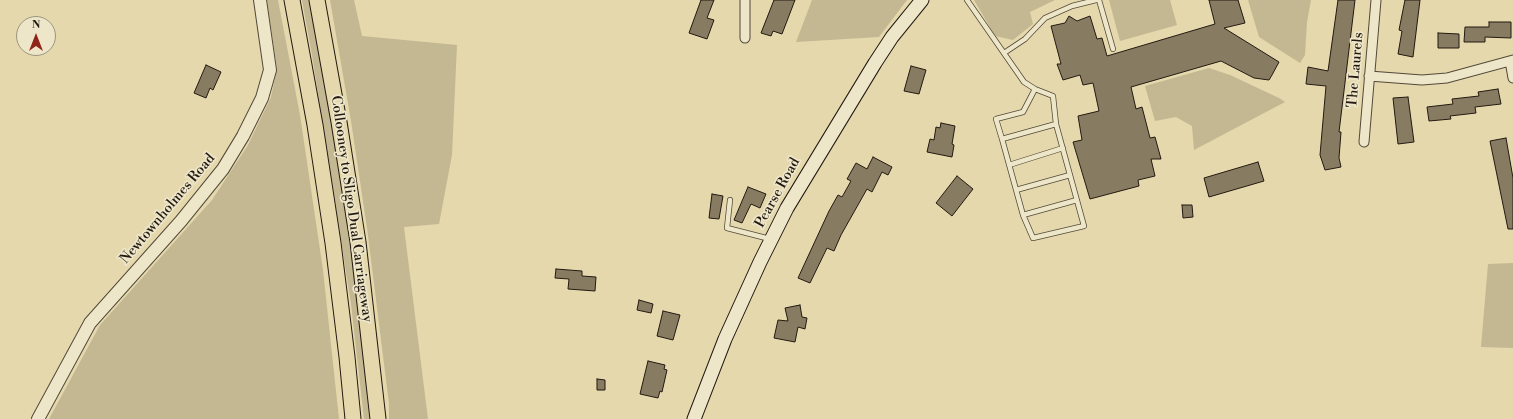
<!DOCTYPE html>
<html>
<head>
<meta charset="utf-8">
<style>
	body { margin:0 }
	#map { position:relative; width:1513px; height:419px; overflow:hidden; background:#e4d8ac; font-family:"Libre Bodoni",serif }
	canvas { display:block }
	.north { position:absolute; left:16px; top:16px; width:40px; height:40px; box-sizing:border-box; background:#ede6c9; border:1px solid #9c947f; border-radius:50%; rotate:0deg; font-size:11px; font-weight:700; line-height:16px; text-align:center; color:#231911 }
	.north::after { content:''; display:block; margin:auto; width:14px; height:18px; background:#8f2418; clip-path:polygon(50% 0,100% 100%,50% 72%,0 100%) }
</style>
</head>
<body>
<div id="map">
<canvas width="1513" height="419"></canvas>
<div class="north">N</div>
</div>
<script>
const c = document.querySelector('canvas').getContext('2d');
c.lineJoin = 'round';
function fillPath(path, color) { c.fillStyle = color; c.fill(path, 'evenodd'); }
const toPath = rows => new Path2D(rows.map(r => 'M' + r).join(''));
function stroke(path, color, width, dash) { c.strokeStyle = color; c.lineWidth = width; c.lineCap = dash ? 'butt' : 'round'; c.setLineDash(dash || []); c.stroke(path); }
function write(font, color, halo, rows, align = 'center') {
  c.font = font + ' "Libre Bodoni",serif'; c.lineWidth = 3.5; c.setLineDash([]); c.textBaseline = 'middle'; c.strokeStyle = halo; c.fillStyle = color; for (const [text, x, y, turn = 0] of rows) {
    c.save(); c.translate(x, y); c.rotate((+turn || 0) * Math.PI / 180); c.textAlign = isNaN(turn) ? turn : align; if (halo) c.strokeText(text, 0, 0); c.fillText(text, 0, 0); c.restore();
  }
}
const green = toPath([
	[267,0,278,0,300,115,323,270,339,419,49,419,100,325,212,200,248,145,271,97,277,69],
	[302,0,310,0,336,142,356,283,371,419,364,419,351,304,312,55],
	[330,0,354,0,362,36,457,45,452,155,439,224,404,227,428,419,389,419,389,404,367,228,351,121],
	[812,0,907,0,879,37,796,42],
	[974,0,1055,0,1030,12,1033,24,1013,40,995,36],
	[1109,0,1170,0,1177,25,1120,41],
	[1248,0,1311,0,1307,22,1305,55,1300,63,1259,37],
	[1209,68,1230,75,1279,98,1285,102,1194,150,1192,126,1176,117,1155,121,1145,86],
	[1513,263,1513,348,1481,347,1488,264]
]);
const building = toPath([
	[701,0,714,0,707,18,714,20,707,39,689,33,701,0],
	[774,0,795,0,782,34,773,31,771,36,761,33,774,0],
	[1209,0,1238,0,1245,23,1224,28,1279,62,1272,75,1269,80,1254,78,1221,61,1131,87,1136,109,1142,107,1150,138,1155,137,1161,159,1151,159,1155,176,1138,180,1139,186,1090,199,1073,142,1082,140,1078,116,1099,111,1093,83,1083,85,1080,75,1063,80,1057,64,1061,64,1051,26,1065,23,1069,16,1077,21,1090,16,1097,39,1102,38,1107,56,1215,24,1209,0],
	[1338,0,1355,0,1339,132,1341,132,1339,158,1341,167,1325,170,1320,155,1326,86,1306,84,1308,67,1328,71,1338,0],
	[1405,0,1420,0,1413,57,1398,54,1402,31,1399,30,1405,0],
	[1489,22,1511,22,1511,38,1485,37,1485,42,1464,42,1465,27,1489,27,1489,22],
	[1438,33,1459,34,1459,48,1438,48,1438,33],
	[206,65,221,72,213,90,210,88,206,98,194,93,206,65],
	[911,66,926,70,919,94,904,91,911,66],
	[1498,89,1501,104,1475,107,1476,113,1450,116,1451,119,1429,121,1427,107,1453,104,1452,99,1479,96,1478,92,1498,89],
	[1408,97,1414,142,1398,144,1393,98,1408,97],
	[941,123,955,126,952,144,954,145,952,157,927,152,930,139,934,140,936,127,940,128,941,123],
	[1506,138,1513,178,1513,229,1508,229,1490,141,1506,138],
	[873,157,892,167,888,175,882,172,872,192,867,189,841,235,834,251,827,248,810,283,798,278,829,211,838,195,842,197,851,181,847,179,856,163,867,169,873,157],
	[1258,162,1264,181,1209,197,1204,178,1258,162],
	[957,176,973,189,952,216,936,203,957,176],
	[748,187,766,194,760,208,751,204,742,223,734,220,748,187],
	[712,194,723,196,719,219,709,218,712,194],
	[1182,205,1192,205,1193,217,1183,218,1182,205],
	[556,269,582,271,582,276,596,277,595,291,568,289,569,279,555,278,556,269],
	[639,300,653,304,651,313,637,310,639,300],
	[800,305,802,317,807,318,805,329,798,327,795,342,774,338,778,320,788,321,785,308,800,305],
	[663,311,680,315,673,340,657,336,663,311],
	[648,361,665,365,664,369,667,370,662,392,660,391,658,398,640,394,648,361],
	[597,379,605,380,605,390,597,390,597,379]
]);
const service = toPath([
	[967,0,1024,82,1035,89,1053,96,1056,124,1084,226,1033,238,1023,215,1002,139,1056,124],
	[1099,0,1113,49],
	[1004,53,1025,39,1045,18,1072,6,1096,0],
	[1002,139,996,119,1023,112,1035,89],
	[1009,165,1063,148],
	[1016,190,1070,175],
	[730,200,727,228,770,239],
	[1023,215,1077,200]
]);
const minor = toPath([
	[745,38,745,0],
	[1510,61,1513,78],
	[1369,76,1422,80,1447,78,1513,60],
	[1364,142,1376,0]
]);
const tertiary = toPath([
	[38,419,90,323,181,221,223,169,243,136,262,98,270,70,260,0]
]);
const secondary = toPath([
	[694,419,725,339,760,262,787,208,875,63,892,37,922,0]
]);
const trunk = toPath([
	[292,0,315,125,333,243,347,357,353,419],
	[317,0,339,122,358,242,378,419]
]);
const streetNames = [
	["The Laurels",1356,70,-85],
	["Pearse Road",778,193,-61],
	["Newtownholmes Road",168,209,-50],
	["Collooney to Sligo Dual Carriageway",351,209,82]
];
fillPath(green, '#c3b892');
fillPath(building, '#877c62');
stroke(building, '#231911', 1);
stroke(service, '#534938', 6);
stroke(minor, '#534938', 11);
stroke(tertiary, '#534938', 14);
stroke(secondary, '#231911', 15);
stroke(trunk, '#231911', 17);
stroke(service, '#ede6c9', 4.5);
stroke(minor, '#ede6c9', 9);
stroke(tertiary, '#ede6c9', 12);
stroke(secondary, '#ede6c9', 13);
stroke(trunk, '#e4d8ac', 15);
write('14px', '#231911', '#ede6c9', streetNames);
</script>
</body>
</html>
